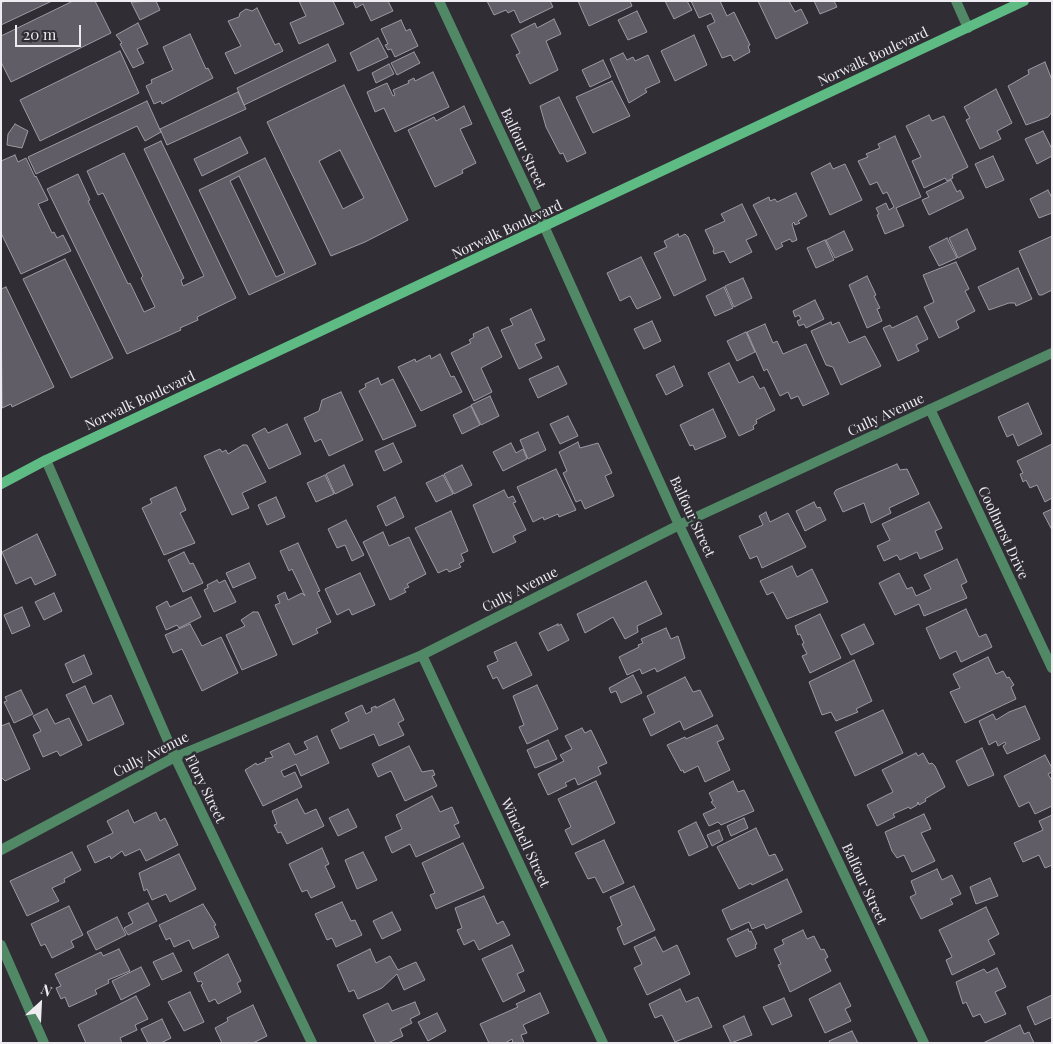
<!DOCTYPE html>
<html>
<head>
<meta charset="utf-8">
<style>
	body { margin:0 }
	#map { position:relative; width:1053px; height:1044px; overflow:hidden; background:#302d35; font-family:"Playfair Display",serif }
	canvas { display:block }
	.frame { position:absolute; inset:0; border:2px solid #eeecf1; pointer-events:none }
	.north { position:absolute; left:15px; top:979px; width:50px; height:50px; -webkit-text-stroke:4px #302d35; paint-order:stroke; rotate:25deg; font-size:14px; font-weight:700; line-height:20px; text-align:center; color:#eeecf1 }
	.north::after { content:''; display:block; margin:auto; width:18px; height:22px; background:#eeecf1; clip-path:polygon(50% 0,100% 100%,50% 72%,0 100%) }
	.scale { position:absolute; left:15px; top:25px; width:66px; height:22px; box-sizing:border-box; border:2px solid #eeecf1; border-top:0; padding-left:6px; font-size:15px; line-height:18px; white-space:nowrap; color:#eeecf1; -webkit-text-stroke:4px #302d35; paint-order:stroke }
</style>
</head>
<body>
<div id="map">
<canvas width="1053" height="1044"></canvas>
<div class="frame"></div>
<div class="north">N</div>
<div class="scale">20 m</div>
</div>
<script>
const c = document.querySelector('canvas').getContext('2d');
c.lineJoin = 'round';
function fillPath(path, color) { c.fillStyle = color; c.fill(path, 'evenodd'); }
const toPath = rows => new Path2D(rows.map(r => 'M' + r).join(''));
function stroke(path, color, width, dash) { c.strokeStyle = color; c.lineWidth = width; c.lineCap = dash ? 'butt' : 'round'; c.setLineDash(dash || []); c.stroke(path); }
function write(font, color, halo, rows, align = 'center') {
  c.font = font + ' "Playfair Display",serif'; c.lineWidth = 5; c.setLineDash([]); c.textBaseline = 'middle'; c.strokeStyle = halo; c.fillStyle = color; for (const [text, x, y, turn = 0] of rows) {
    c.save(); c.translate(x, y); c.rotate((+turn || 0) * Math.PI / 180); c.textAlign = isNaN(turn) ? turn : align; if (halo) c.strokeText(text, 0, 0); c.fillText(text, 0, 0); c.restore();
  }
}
const building = toPath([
	[5,1,52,1,1,25,1,3,5,1],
	[73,1,95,1,111,33,11,82,1,62,1,36,73,1],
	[156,1,160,10,140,20,131,2,156,1],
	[299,1,333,1,344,24,299,44,290,23,306,16,299,1],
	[353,1,388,1,393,11,371,21,363,4,356,8,353,1],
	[487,1,550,1,553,7,520,23,514,10,508,13,506,10,494,15,487,1],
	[578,1,630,1,632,6,589,26,578,1],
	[665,1,687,1,692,10,674,19,665,1],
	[691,1,720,1,727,16,734,12,750,45,748,46,750,52,734,61,731,55,722,58,707,26,715,22,711,13,699,18,691,1],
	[758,1,789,1,795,12,801,9,808,23,776,39,758,1],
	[814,1,834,1,837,7,820,14,814,1],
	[257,8,275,45,279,43,283,51,235,74,225,53,241,46,228,21,239,17,240,13,246,9,252,11,257,8],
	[637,11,647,32,628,40,618,20,637,11],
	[554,19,561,34,546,41,558,70,530,84,516,55,520,53,511,35,535,23,537,28,554,19],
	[401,20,406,31,410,29,418,46,395,57,391,49,388,50,385,45,388,44,381,29,401,20],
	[138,23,148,44,137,49,144,63,133,68,120,44,122,43,116,35,138,23],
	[190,34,206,69,208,68,213,78,162,104,161,101,154,104,146,86,152,83,151,80,173,70,163,47,190,34],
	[694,35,707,65,675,81,661,51,694,35],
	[378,38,388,57,358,71,350,53,378,38],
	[328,44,336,61,244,105,237,88,328,44],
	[120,51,139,93,40,141,20,100,120,51],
	[414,52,420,63,397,75,391,63,414,52],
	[623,53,627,60,633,57,635,61,648,55,660,82,645,89,647,92,629,103,610,59,623,53],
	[603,60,611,77,590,87,582,70,603,60],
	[1045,62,1052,80,1052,112,1048,117,1026,125,1008,86,1029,74,1028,70,1045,62],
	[389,64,394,74,376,83,372,73,389,64],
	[433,72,449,107,395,132,384,108,375,112,367,92,387,83,393,96,395,95,393,90,409,83,408,81,414,78,415,81,433,72],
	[612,81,630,116,593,133,576,97,612,81],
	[344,85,408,220,365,242,331,256,267,122,344,85],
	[340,150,364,198,343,209,319,161,340,150],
	[996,89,1012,123,997,131,1001,139,980,149,966,120,970,118,964,107,996,89],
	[238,92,246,109,167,145,160,129,238,92],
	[559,97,586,153,567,162,563,153,560,154,546,127,540,106,559,97],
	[147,101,161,132,145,141,137,126,36,174,28,157,147,101],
	[464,106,472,124,460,129,476,163,462,170,463,173,435,187,408,130,434,117,436,121,464,106],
	[929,115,932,121,944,116,968,167,952,175,953,178,947,181,945,178,924,188,912,161,921,157,906,126,929,115],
	[15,124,28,131,22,148,7,145,8,134,15,124],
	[1043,131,1052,149,1052,156,1037,164,1025,139,1043,131],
	[895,136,921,197,896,208,904,226,885,234,877,215,879,214,876,208,886,203,889,210,894,207,887,192,883,194,877,182,870,185,858,161,868,157,866,154,880,148,878,144,895,136],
	[240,137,248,153,202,176,194,159,240,137],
	[161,141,236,298,197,317,198,320,180,328,181,330,127,354,47,189,78,174,90,200,88,201,128,284,130,283,144,312,155,307,141,278,143,276,103,193,98,195,87,171,124,153,184,278,181,280,183,286,204,276,144,149,161,141],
	[15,155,18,162,26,158,35,177,36,176,48,200,38,204,52,233,54,232,57,238,63,235,71,251,21,274,1,233,1,161,15,155],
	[993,156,1004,180,986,188,975,164,993,156],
	[265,158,316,264,249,295,199,190,265,158],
	[239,176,285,273,276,277,230,181,239,176],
	[830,163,833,169,845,164,862,200,830,215,811,173,830,163],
	[951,180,957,192,960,190,964,198,929,215,922,200,929,197,926,192,951,180],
	[1048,190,1052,198,1052,213,1039,218,1030,199,1048,190],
	[796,193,807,216,798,221,800,223,795,225,794,222,792,224,797,240,792,242,790,239,781,243,783,246,776,250,753,205,769,197,770,201,775,199,777,202,796,193],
	[742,204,757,235,746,240,752,252,730,263,724,251,714,254,713,251,714,249,705,230,725,221,721,214,742,204],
	[967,229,976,249,958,258,949,238,967,229],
	[844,231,853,250,835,258,826,240,844,231],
	[678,234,679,237,685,234,688,237,706,280,674,296,654,253,667,247,664,241,678,234],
	[1052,236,1052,290,1042,295,1039,295,1019,251,1052,236],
	[947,238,957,258,939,266,929,247,947,238],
	[825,240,834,260,816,268,807,248,825,240],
	[641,257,661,298,637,309,630,296,620,301,607,273,641,257],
	[65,259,113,358,71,378,23,279,65,259],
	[956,262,969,289,965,291,975,311,956,321,959,328,939,338,924,307,934,302,923,275,956,262],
	[1018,268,1032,299,1016,306,1015,303,1009,303,989,310,978,287,1018,268],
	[867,276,876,295,874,296,880,308,877,309,882,321,867,328,849,285,867,276],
	[743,278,752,298,734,307,725,286,743,278],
	[6,287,54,387,12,407,11,404,2,408,1,289,6,287],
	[724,287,733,308,715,316,706,296,724,287],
	[815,300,824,319,806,328,804,324,799,326,797,321,801,319,799,315,795,317,793,311,815,300],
	[531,309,545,340,535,344,542,358,519,369,501,330,513,325,510,319,531,309],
	[917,316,928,339,916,345,919,351,898,361,883,328,890,325,892,328,917,316],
	[652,321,661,341,644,349,634,329,652,321],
	[831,322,832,325,839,322,849,343,865,336,881,366,841,385,833,367,826,365,811,331,831,322],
	[765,324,773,343,777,341,783,354,806,344,829,394,803,406,798,396,791,399,788,392,780,396,767,369,764,371,747,332,765,324],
	[488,327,502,357,481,368,492,392,474,401,451,353,471,343,469,340,474,337,473,334,488,327],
	[746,332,755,352,737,361,727,341,746,332],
	[440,354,451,377,454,376,462,392,421,411,398,367,415,359,416,362,430,355,431,359,440,354],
	[729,363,739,383,753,376,760,389,764,387,775,410,756,420,757,423,753,426,754,429,739,436,708,373,729,363],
	[558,366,567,384,538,398,529,379,558,366],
	[674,366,683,386,666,395,656,375,674,366],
	[378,378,381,385,393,379,416,426,383,440,359,391,366,387,365,384,378,378],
	[341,392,363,440,329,456,321,439,315,442,304,418,319,411,322,400,341,392],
	[490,396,499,416,481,425,471,405,490,396],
	[1028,403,1042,434,1018,446,1013,434,1007,437,998,417,1028,403],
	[471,406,480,425,462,434,453,415,471,406],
	[713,409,726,437,695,450,693,445,690,446,680,425,713,409],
	[568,416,578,436,560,444,550,424,568,416],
	[287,424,301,454,269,469,252,435,265,428,268,433,287,424],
	[538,432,546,450,528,459,520,440,538,432],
	[578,442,580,448,598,443,612,473,605,476,614,496,585,509,581,500,576,502,563,473,567,471,559,452,578,442],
	[393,443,402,462,384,471,375,451,393,443],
	[511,443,516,453,523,449,527,459,503,471,493,452,511,443],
	[1052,444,1052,498,1045,502,1037,485,1030,488,1026,480,1023,482,1020,474,1023,473,1017,461,1052,444],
	[243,445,247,445,266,482,242,493,249,508,232,515,204,456,220,449,222,452,226,450,228,454,243,445],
	[897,464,900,470,907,469,919,494,889,508,891,513,871,523,864,503,843,512,834,493,836,490,897,464],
	[344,465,353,485,335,494,326,474,344,465],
	[462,465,472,485,454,494,444,474,462,465],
	[556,469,576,510,559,517,558,514,544,520,543,517,533,522,517,487,556,469],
	[325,475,334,494,316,502,307,483,325,475],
	[443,475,453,494,436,502,426,483,443,475],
	[176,487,186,510,180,513,195,543,164,555,142,508,152,503,150,499,176,487],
	[504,490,508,498,513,496,516,502,513,503,526,530,513,536,516,542,493,553,473,505,504,490],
	[276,497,285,517,267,525,258,505,276,497],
	[395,497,404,517,386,526,377,506,395,497],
	[814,502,817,508,820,507,826,520,805,531,796,511,814,502],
	[929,502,942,528,935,531,943,549,920,559,917,552,900,560,897,555,884,561,877,546,890,540,882,524,929,502],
	[1052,509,1052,530,1043,513,1052,509],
	[451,511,468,551,461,554,464,561,459,564,461,567,449,572,447,569,438,573,415,528,451,511],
	[766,512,770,522,788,513,806,547,762,568,757,556,750,559,739,536,763,525,759,516,766,512],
	[346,520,364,555,352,561,345,545,337,548,328,529,346,520],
	[383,532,389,546,409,537,426,574,407,584,409,587,404,589,406,592,390,600,363,542,383,532],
	[37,534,56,575,35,585,31,577,16,584,2,552,37,534],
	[298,543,320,591,317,592,331,622,316,629,318,633,293,645,275,605,280,603,277,596,285,592,288,600,302,593,305,596,292,569,289,571,280,551,298,543],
	[184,552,190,564,193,563,203,583,183,592,168,560,184,552],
	[957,559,967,582,961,585,967,598,924,616,919,604,895,615,879,583,899,573,907,589,912,587,916,596,931,589,924,575,957,559],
	[249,563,256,578,233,588,226,573,249,563],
	[792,566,797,577,812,569,828,602,787,619,773,592,767,595,760,581,792,566],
	[360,573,375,605,352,615,349,609,337,615,325,589,360,573],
	[217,580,219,583,225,580,236,602,214,612,204,590,208,588,207,585,217,580],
	[646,581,662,614,637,626,638,632,625,639,613,617,585,633,577,614,646,581],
	[54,593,62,611,44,620,35,602,54,593],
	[191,597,201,617,179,628,177,625,166,630,156,607,167,601,170,607,191,597],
	[22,607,30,626,12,634,4,615,22,607],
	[966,609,979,637,986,634,992,647,961,662,956,651,940,659,926,628,966,609],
	[253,612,258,612,277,655,242,670,226,635,245,626,241,620,253,612],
	[820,614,841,658,810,673,802,656,807,654,802,644,804,643,800,634,798,635,795,626,820,614],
	[190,624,202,646,221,637,238,673,202,691,182,649,173,653,165,635,190,624],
	[558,624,558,626,561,624,569,640,548,651,539,633,558,624],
	[864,624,874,644,851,655,841,635,864,624],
	[666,628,671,639,678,636,685,658,657,672,655,668,642,674,640,669,627,675,619,657,639,647,638,645,643,643,641,639,666,628],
	[516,642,532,675,503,689,497,677,493,679,487,666,498,661,494,652,516,642],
	[84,655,92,674,73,683,65,664,84,655],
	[988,657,996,674,1003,671,1007,678,1009,677,1014,685,1011,687,1016,699,965,723,950,692,960,688,953,674,988,657],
	[854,660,872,701,856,709,858,712,836,721,831,712,822,715,809,682,854,660],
	[633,675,642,693,621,703,616,691,611,693,609,688,633,675],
	[685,677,693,692,700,690,713,716,684,730,680,721,651,736,643,719,655,713,647,696,685,677],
	[537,685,558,729,527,744,519,727,524,725,513,696,537,685],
	[85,686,93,704,111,695,124,724,88,741,66,695,85,686],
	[21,690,33,714,14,723,4,702,7,701,5,697,21,690],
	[394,699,404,720,398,723,404,735,379,746,374,734,340,749,331,730,349,721,345,713,362,705,366,714,372,711,371,708,376,706,376,708,394,699],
	[1025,706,1040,739,1007,754,1003,746,1006,744,1005,742,998,746,996,741,989,745,979,721,993,714,996,720,1009,712,1025,706],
	[47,709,55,724,69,718,82,745,60,756,57,751,43,757,33,735,41,731,33,716,47,709],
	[883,710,903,753,855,776,835,732,883,710],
	[9,723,30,769,5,781,1,777,1,726,9,723],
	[717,725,724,739,717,742,730,770,705,782,698,766,684,773,683,770,681,771,667,745,685,737,686,739,717,725],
	[582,728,585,733,591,730,607,763,598,767,601,774,578,785,575,778,565,783,567,786,548,795,538,774,564,761,560,755,572,749,565,736,582,728],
	[317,736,329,763,301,776,296,764,281,771,284,777,295,772,302,787,263,806,245,770,256,763,257,765,266,761,265,759,273,757,270,752,289,743,295,755,308,749,304,742,317,736],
	[548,740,557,759,535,768,527,750,548,740],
	[409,746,422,772,433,770,435,775,432,776,437,786,405,801,391,771,378,777,372,764,409,746],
	[982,748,994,775,968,786,956,761,982,748],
	[916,753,918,756,923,753,929,764,932,763,935,766,945,787,925,799,926,801,919,805,918,802,917,805,910,809,909,807,893,814,895,817,877,826,867,805,893,792,882,770,916,753],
	[1045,755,1052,768,1052,772,1048,774,1052,781,1052,806,1035,814,1029,802,1019,807,1004,776,1045,755],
	[596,781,615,823,572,845,565,830,571,827,558,799,596,781],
	[733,781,738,792,744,790,754,811,721,825,718,822,709,826,703,814,716,808,711,802,713,801,709,793,733,781],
	[432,796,440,812,452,807,459,823,454,825,460,837,416,857,410,844,392,853,385,837,402,829,396,815,432,796],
	[297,799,305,814,316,809,324,826,287,844,281,832,278,833,274,825,277,824,272,811,297,799],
	[348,809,357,827,338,836,329,818,348,809],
	[128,810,134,823,156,812,160,821,165,818,178,845,146,861,140,849,125,856,122,851,111,859,110,856,95,863,87,846,113,833,107,821,128,810],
	[924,814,931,829,921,833,935,861,912,872,904,855,897,858,892,851,885,832,924,814],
	[1052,815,1052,865,1045,868,1039,855,1023,862,1014,843,1043,830,1039,821,1052,815],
	[744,818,748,828,731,836,727,826,744,818],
	[696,822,708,847,689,856,678,831,696,822],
	[756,828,769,856,775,854,783,870,752,885,751,883,739,889,717,847,756,828],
	[719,830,723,840,712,846,707,835,719,830],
	[604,840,624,883,603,893,595,877,588,879,575,853,604,840],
	[463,843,484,888,436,909,430,895,435,893,422,863,463,843],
	[322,848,329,864,325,866,335,887,311,898,307,890,302,892,289,864,322,848],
	[72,852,81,870,64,879,65,882,52,888,59,901,27,916,10,881,72,852],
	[363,852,377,880,357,889,345,860,363,852],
	[179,854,196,889,170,902,166,894,152,900,147,889,144,891,139,873,179,854],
	[937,869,942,880,952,875,961,894,950,899,953,904,921,919,910,897,916,894,911,881,937,869],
	[990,878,998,896,976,904,970,887,990,878],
	[787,879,802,912,766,929,764,924,752,929,749,922,731,930,722,910,787,879],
	[634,886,655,930,624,945,617,928,622,925,610,897,634,886],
	[484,896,497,924,503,921,510,935,479,950,474,940,464,945,457,930,462,928,455,908,484,896],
	[342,902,351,921,355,920,362,935,336,947,332,938,327,940,315,914,342,902],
	[148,903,157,921,128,935,124,928,133,923,128,913,148,903],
	[203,904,216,925,214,926,219,937,193,949,189,940,174,947,170,938,166,940,159,925,203,904],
	[69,906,83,935,71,941,74,947,52,958,45,944,41,946,31,924,69,906],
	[986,907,999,934,988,940,995,954,952,975,946,960,952,957,939,930,986,907],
	[392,912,401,930,382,939,373,921,392,912],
	[117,917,126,935,96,950,87,932,117,917],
	[748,929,749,932,751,931,757,944,755,945,756,948,736,957,727,939,748,929],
	[803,930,807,939,814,936,821,950,824,949,828,957,825,959,831,971,790,992,778,965,781,964,774,949,784,944,782,940,803,930],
	[655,937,663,952,677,945,690,974,647,995,634,968,642,964,634,947,655,937],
	[512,945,524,971,517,974,525,991,503,1002,482,959,512,945],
	[119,949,130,971,108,980,109,983,95,990,97,994,69,1007,65,997,61,999,56,988,61,986,55,974,101,952,103,956,119,949],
	[370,949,376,963,390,956,398,970,416,962,425,980,404,990,397,974,382,988,358,999,354,990,349,992,337,965,370,949],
	[173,953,182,971,162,980,153,962,173,953],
	[228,954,241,981,237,983,241,992,218,1004,215,999,209,1002,201,985,203,984,201,981,198,982,194,973,228,954],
	[141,967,150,985,121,1000,112,981,141,967],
	[997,968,1006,987,995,992,1006,1014,985,1023,980,1014,973,1017,966,1002,963,1004,956,982,984,969,987,973,997,968],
	[840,983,851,1006,845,1009,851,1021,825,1033,809,999,840,983],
	[680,989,686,1002,698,997,712,1027,675,1042,662,1015,655,1018,649,1004,680,989],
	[190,992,204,1022,184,1031,168,1002,190,992],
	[540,993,549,1013,523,1025,527,1033,521,1035,524,1043,513,1043,512,1039,505,1043,489,1043,480,1024,518,1007,516,1004,540,993],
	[1052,995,1052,1017,1035,1025,1027,1007,1052,995],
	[136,996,148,1019,135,1025,137,1030,120,1038,122,1043,86,1043,78,1025,136,996],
	[784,998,792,1016,772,1025,763,1007,784,998],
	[415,1002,420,1014,410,1019,412,1023,400,1029,403,1036,388,1043,376,1043,363,1015,388,1003,392,1011,415,1002],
	[253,1005,267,1036,253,1043,222,1043,215,1028,228,1021,227,1018,253,1005],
	[437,1013,446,1031,428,1041,418,1022,437,1013],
	[744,1016,752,1035,731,1043,723,1026,744,1016],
	[162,1019,171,1038,161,1043,148,1043,141,1029,162,1019],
	[1020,1025,1024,1034,1029,1032,1034,1043,983,1043,1020,1025],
	[852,1031,858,1043,830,1043,829,1041,852,1031]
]);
const street = toPath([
	[439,1,545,228,679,525,924,1043],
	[956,1,968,28],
	[930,409,1052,668],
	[46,460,175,757,312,1043],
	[422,655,603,1043],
	[1,850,175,757,422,655,679,525,1052,353],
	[1,945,44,1043]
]);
const secondary = toPath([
	[1,484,46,460,1024,1]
]);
const streetNames = [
	["Norwalk Boulevard",873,57,-25],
	["Balfour Street",523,149,65],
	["Norwalk Boulevard",507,230,-25],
	["Norwalk Boulevard",140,401,-25],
	["Cully Avenue",886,415,-25],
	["Balfour Street",692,517,65],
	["Coolhurst Drive",1003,533,65],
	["Cully Avenue",520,590,-27],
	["Cully Avenue",151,755,-27],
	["Flory Street",205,789,64],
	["Winchell Street",525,843,65],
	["Balfour Street",864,884,65]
];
fillPath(building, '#615d66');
stroke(building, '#9d9aa4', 1);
stroke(street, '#518866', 10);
stroke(secondary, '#5ebb84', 10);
write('14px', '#eeecf1', '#302d35', streetNames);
</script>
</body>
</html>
